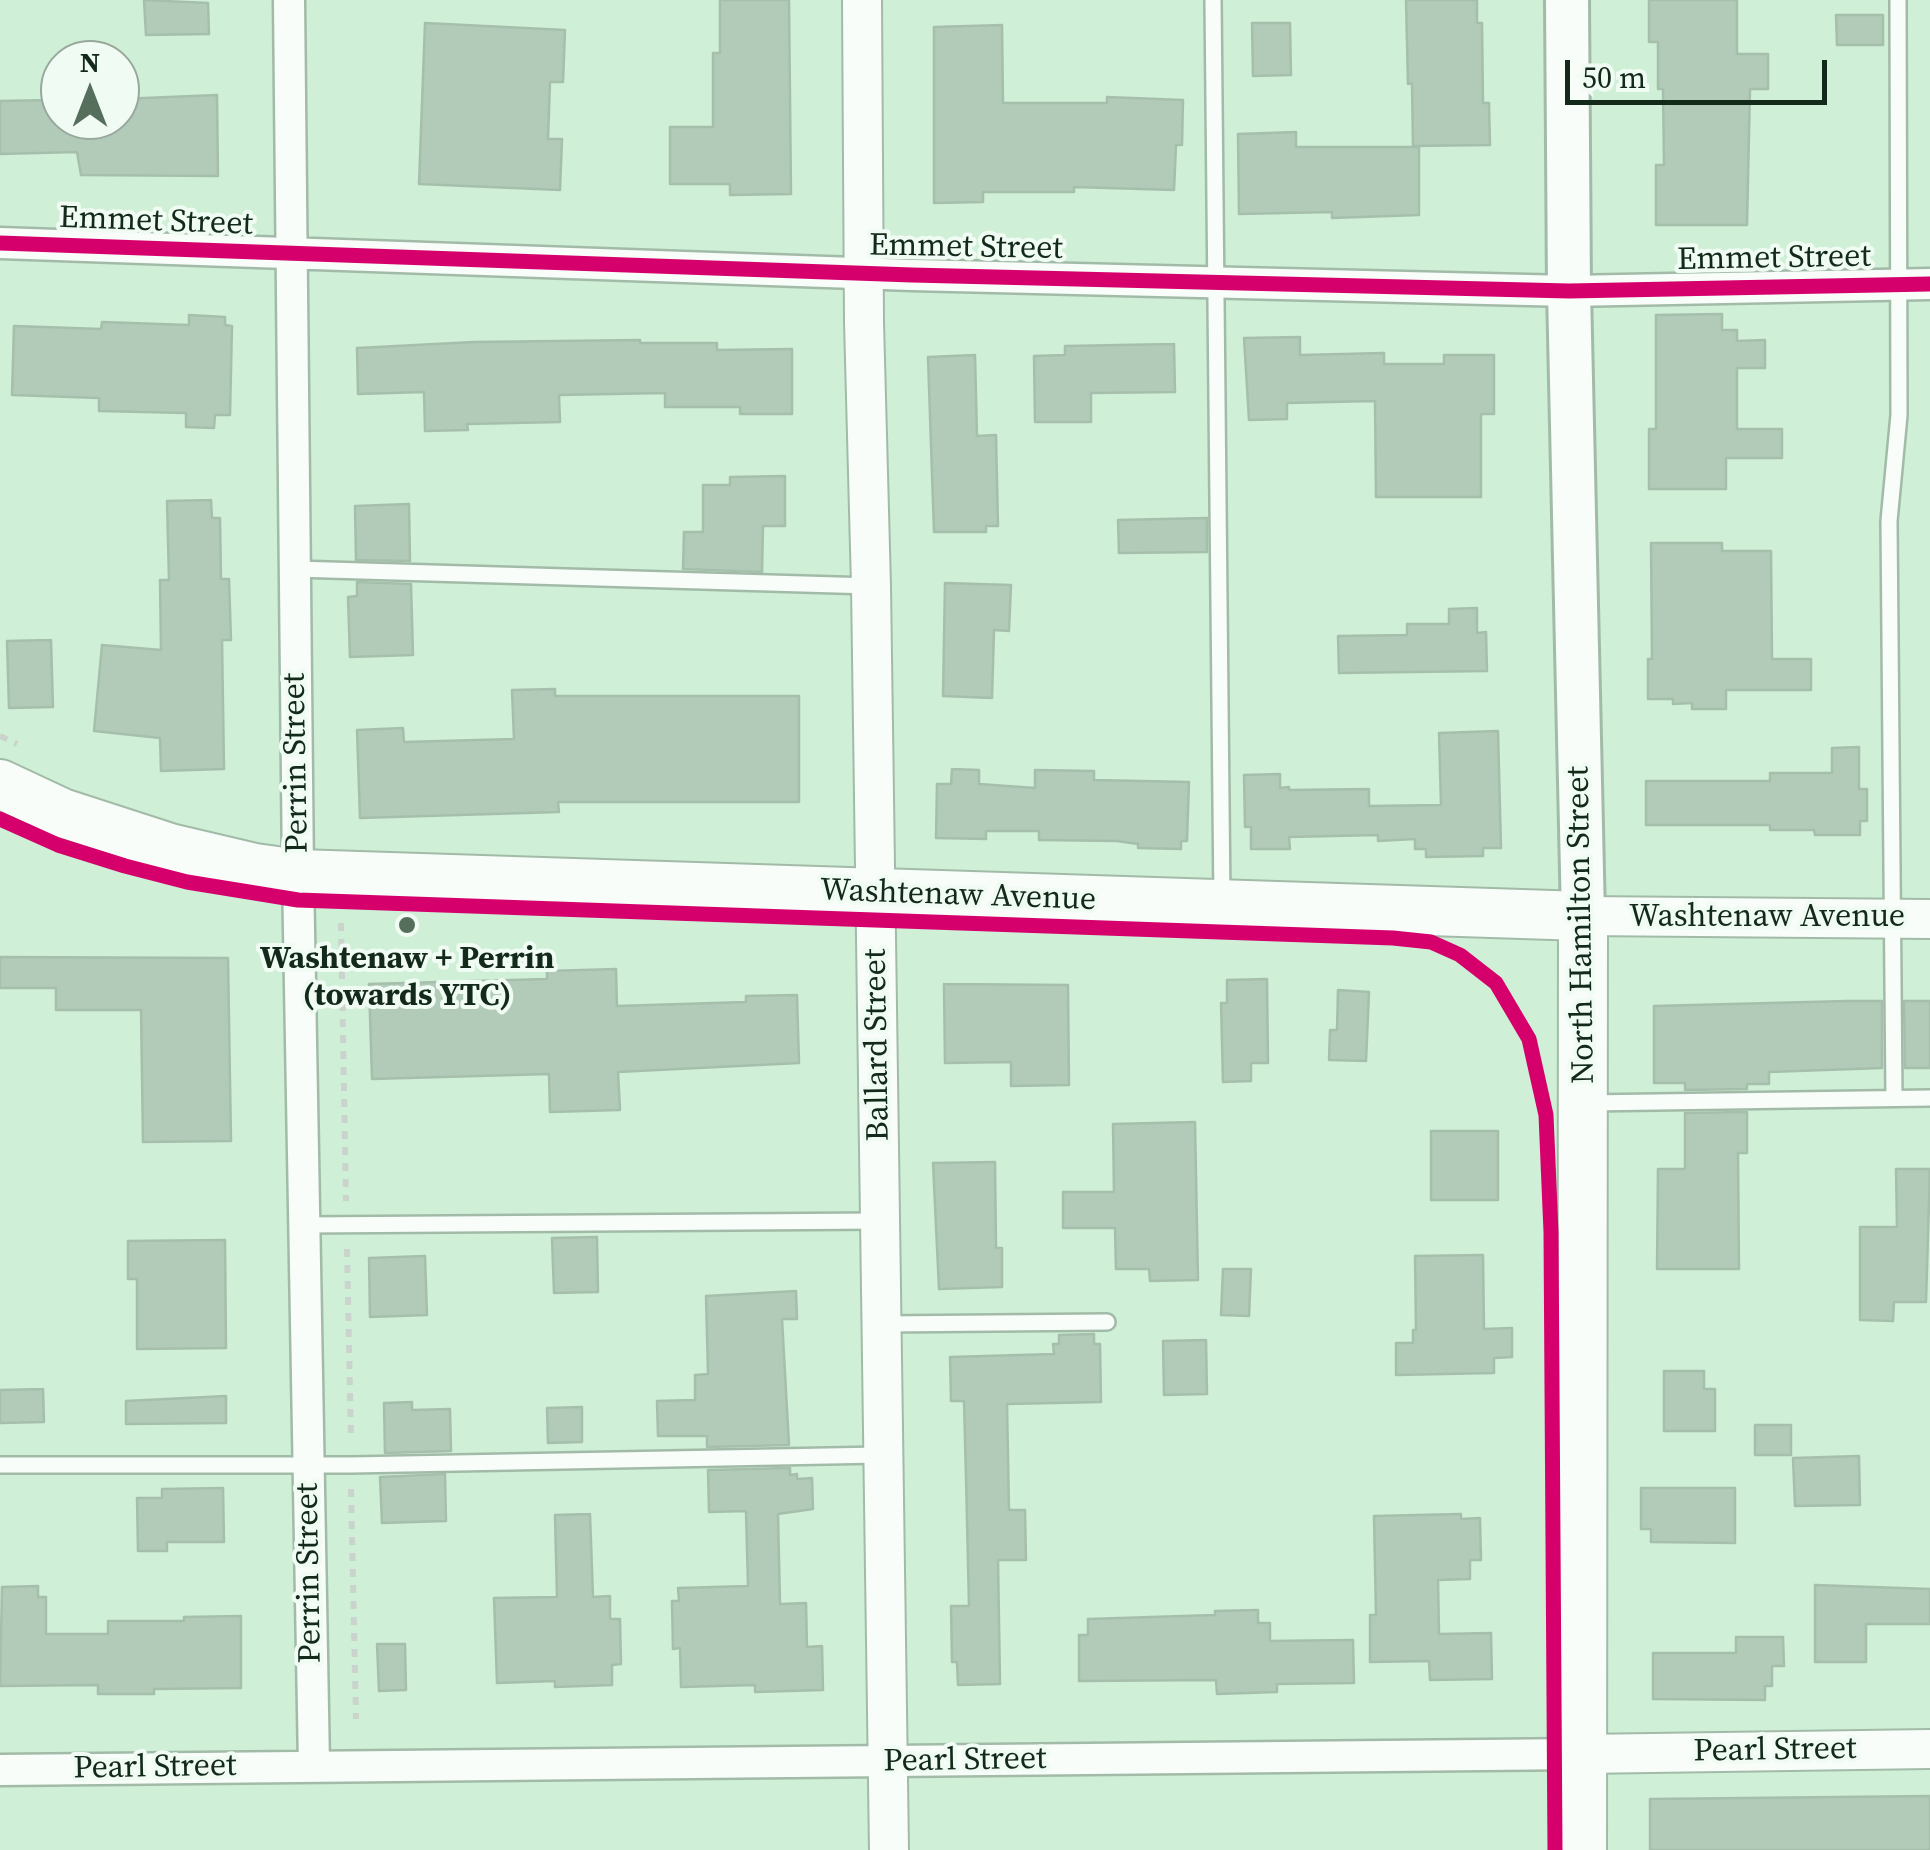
<!DOCTYPE html>
<html>
<head>
<meta charset="utf-8">
<style>
	body { margin:0 }
	#map { position:relative; width:1930px; height:1850px; overflow:hidden; background:#cfefd6; font-family:"Source Serif 4",serif }
	canvas { display:block }
	.north { position:absolute; left:40px; top:40px; width:100px; height:100px; box-sizing:border-box; background:#f0fcf3; border:2px solid #98a89c; border-radius:50%; rotate:0deg; font-size:28px; font-weight:700; line-height:40px; text-align:center; color:#132a1a }
	.north::after { content:''; display:block; margin:auto; width:35px; height:45px; background:#556f5c; clip-path:polygon(50% 0,100% 100%,50% 72%,0 100%) }
	.scale { position:absolute; left:1565px; top:60px; width:262px; height:45px; box-sizing:border-box; border:5px solid #132a1a; border-top:0; padding-left:12px; font-size:30px; line-height:35px; white-space:nowrap; color:#132a1a; -webkit-text-stroke:8px #f0fcf3; paint-order:stroke }
</style>
</head>
<body>
<div id="map">
<canvas width="1930" height="1850"></canvas>
<div class="north">N</div>
<div class="scale">50 m</div>
</div>
<script>
const c = document.querySelector('canvas').getContext('2d');
c.lineJoin = 'round';
function fillPath(path, color) { c.fillStyle = color; c.fill(path, 'evenodd'); }
const toPath = rows => new Path2D(rows.map(r => 'M' + r).join(''));
function stroke(path, color, width, dash) { c.strokeStyle = color; c.lineWidth = width; c.lineCap = dash ? 'butt' : 'round'; c.setLineDash(dash || []); c.stroke(path); }
function write(font, color, halo, rows, align = 'center') {
  c.font = font + ' "Source Serif 4",serif'; c.lineWidth = 8; c.setLineDash([]); c.textBaseline = 'middle'; c.strokeStyle = halo; c.fillStyle = color; for (const [text, x, y, turn = 0] of rows) {
    c.save(); c.translate(x, y); c.rotate((+turn || 0) * Math.PI / 180); c.textAlign = isNaN(turn) ? turn : align; if (halo) c.strokeText(text, 0, 0); c.fillText(text, 0, 0); c.restore();
  }
}
const building = toPath([
	[144,0,208,3,209,34,146,35,144,0],
	[720,0,789,0,791,194,730,195,730,184,670,184,670,127,713,127,713,53,720,53,720,0],
	[1406,0,1477,0,1477,23,1482,23,1483,103,1489,103,1490,145,1413,146,1412,83,1408,84,1406,0],
	[1649,0,1737,0,1737,54,1768,54,1768,89,1750,89,1747,225,1656,225,1656,165,1664,165,1663,89,1658,89,1658,42,1649,42,1649,0],
	[1836,15,1883,15,1883,45,1837,45,1836,15],
	[425,23,565,30,563,82,550,82,548,139,562,139,560,190,419,184,425,23],
	[1252,23,1290,23,1291,75,1253,76,1252,23],
	[1002,25,1003,103,1107,103,1107,97,1183,100,1182,145,1176,145,1174,190,1074,187,1074,192,983,192,983,202,934,203,934,27,1002,25],
	[217,95,218,176,81,175,77,152,0,154,0,101,52,100,52,120,120,120,120,99,217,95],
	[1296,132,1296,147,1419,147,1419,215,1332,218,1332,212,1239,214,1238,134,1296,132],
	[1722,314,1722,330,1737,330,1737,341,1765,340,1765,368,1737,368,1737,429,1782,429,1782,458,1726,458,1726,489,1649,489,1649,429,1656,429,1656,315,1722,314],
	[189,315,225,317,225,325,232,326,230,415,215,415,214,428,186,427,186,413,99,411,99,398,12,395,14,326,101,329,102,322,189,325,189,315],
	[1300,337,1300,355,1384,353,1384,364,1444,364,1444,355,1494,355,1494,414,1481,414,1481,497,1376,497,1375,401,1287,403,1287,419,1249,420,1244,338,1300,337],
	[640,340,640,343,717,343,717,350,792,349,792,414,740,414,740,407,665,407,665,393,559,395,560,422,467,424,468,430,425,431,424,392,358,394,357,348,474,342,640,340],
	[1174,344,1175,392,1091,393,1091,422,1035,422,1034,356,1065,355,1065,346,1174,344],
	[975,355,977,436,996,435,998,526,986,526,986,532,934,532,928,357,975,355],
	[785,476,785,526,763,526,762,572,683,569,684,532,703,532,703,485,730,485,730,477,785,476],
	[211,500,212,518,220,518,221,579,229,579,231,640,222,640,224,769,161,771,160,738,94,731,102,645,161,650,160,580,169,580,167,501,211,500],
	[409,504,410,561,356,560,355,506,409,504],
	[1207,518,1207,552,1119,553,1118,520,1207,518],
	[1651,543,1722,543,1722,551,1771,551,1772,659,1811,659,1811,690,1726,690,1726,709,1692,709,1692,703,1673,704,1673,699,1648,699,1648,659,1652,659,1651,543],
	[357,582,411,584,413,655,350,657,348,597,357,596,357,582],
	[945,583,1011,585,1009,631,994,630,992,698,943,696,945,583],
	[1477,608,1477,633,1486,632,1487,671,1339,673,1338,636,1407,635,1407,624,1449,624,1449,609,1477,608],
	[51,640,53,707,9,708,7,641,51,640],
	[555,689,555,696,799,696,799,802,558,802,559,812,360,818,357,730,403,728,404,742,514,739,512,690,555,689],
	[1498,731,1501,848,1483,848,1483,856,1426,857,1426,849,1415,849,1415,839,1378,841,1378,835,1289,837,1290,849,1251,849,1251,827,1245,827,1244,775,1280,774,1280,788,1289,787,1289,790,1369,789,1369,806,1441,805,1439,733,1498,731],
	[1859,747,1859,789,1867,789,1867,821,1860,821,1860,835,1815,835,1814,830,1770,830,1770,825,1646,825,1646,781,1770,781,1770,773,1832,773,1832,748,1859,747],
	[952,769,979,770,979,784,1035,788,1035,770,1094,771,1094,780,1189,782,1187,841,1181,841,1181,849,1138,848,1138,844,1117,841,1039,840,1039,831,986,831,986,839,936,838,937,784,951,784,952,769],
	[0,957,228,958,231,1141,143,1142,141,1010,56,1010,56,988,0,988,0,957],
	[616,969,617,1006,746,1002,746,996,797,995,799,1063,618,1072,620,1110,550,1112,549,1074,372,1079,369,984,547,979,547,971,616,969],
	[1267,979,1268,1063,1251,1063,1251,1081,1223,1082,1221,1003,1227,1003,1227,980,1267,979],
	[944,984,1068,985,1069,1085,1011,1086,1011,1062,945,1063,944,984],
	[1338,990,1369,992,1366,1061,1329,1060,1330,1030,1337,1030,1338,990],
	[1847,1001,1882,1001,1882,1068,1769,1072,1769,1084,1747,1084,1747,1089,1685,1090,1685,1083,1654,1083,1654,1006,1847,1001],
	[1904,1001,1930,1001,1930,1068,1905,1068,1904,1001],
	[1747,1112,1747,1153,1738,1153,1739,1269,1657,1269,1658,1169,1685,1169,1685,1113,1747,1112],
	[1195,1122,1198,1280,1150,1281,1149,1269,1116,1269,1115,1228,1063,1228,1063,1192,1114,1192,1113,1124,1195,1122],
	[1431,1131,1498,1131,1498,1200,1431,1200,1431,1131],
	[995,1162,996,1248,1002,1248,1002,1287,939,1289,933,1163,995,1162],
	[1896,1169,1930,1169,1926,1302,1894,1302,1893,1321,1860,1320,1860,1227,1897,1227,1896,1169],
	[597,1237,598,1292,554,1293,552,1238,597,1237],
	[225,1240,226,1348,137,1349,137,1279,128,1279,128,1241,225,1240],
	[1483,1255,1484,1329,1512,1328,1512,1357,1494,1358,1494,1373,1396,1375,1396,1343,1413,1343,1413,1330,1416,1330,1415,1256,1483,1255],
	[425,1256,427,1315,370,1317,369,1258,425,1256],
	[1223,1269,1251,1269,1249,1316,1221,1315,1223,1269],
	[796,1291,797,1319,782,1319,789,1445,707,1447,707,1436,658,1436,657,1401,695,1400,695,1375,708,1374,706,1296,796,1291],
	[1094,1334,1094,1344,1100,1344,1101,1402,1007,1404,1009,1510,1025,1510,1026,1560,998,1560,1000,1684,958,1685,957,1662,952,1662,951,1606,969,1606,966,1478,964,1401,951,1401,950,1357,1054,1354,1053,1344,1059,1344,1059,1335,1094,1334],
	[1206,1340,1207,1394,1164,1395,1163,1341,1206,1340],
	[1664,1371,1704,1371,1704,1389,1715,1389,1715,1431,1664,1431,1664,1371],
	[43,1389,44,1422,0,1423,0,1390,43,1389],
	[226,1396,226,1423,126,1424,126,1401,226,1396],
	[412,1402,412,1410,450,1409,451,1451,385,1453,384,1403,412,1402],
	[582,1407,582,1442,548,1443,547,1408,582,1407],
	[1755,1425,1791,1425,1791,1455,1755,1455,1755,1425],
	[1859,1456,1860,1505,1795,1506,1793,1458,1859,1456],
	[790,1468,790,1475,797,1474,797,1479,812,1478,813,1509,778,1514,780,1604,806,1603,807,1647,822,1646,823,1690,755,1692,755,1685,681,1687,680,1648,673,1649,672,1601,679,1601,678,1588,748,1586,746,1511,709,1512,708,1470,790,1468],
	[445,1474,446,1521,382,1523,380,1477,445,1474],
	[223,1488,224,1542,167,1542,167,1551,138,1551,137,1498,162,1498,162,1489,223,1488],
	[1641,1488,1735,1488,1735,1543,1651,1542,1651,1529,1641,1529,1641,1488],
	[590,1514,593,1597,610,1596,610,1619,620,1619,621,1664,612,1665,612,1685,555,1687,555,1681,497,1683,494,1598,557,1597,555,1515,590,1514],
	[1461,1514,1461,1519,1480,1518,1481,1560,1470,1560,1470,1579,1438,1580,1439,1634,1491,1633,1492,1679,1430,1680,1429,1661,1370,1662,1370,1615,1376,1615,1374,1516,1461,1514],
	[1815,1585,1930,1589,1930,1624,1866,1624,1866,1662,1815,1662,1815,1585],
	[38,1586,38,1597,46,1597,46,1634,108,1634,108,1621,184,1621,184,1617,241,1616,241,1688,154,1689,154,1694,98,1694,98,1685,0,1686,2,1587,38,1586],
	[1258,1610,1258,1623,1270,1623,1270,1641,1353,1640,1354,1683,1277,1684,1277,1692,1217,1694,1216,1680,1079,1681,1079,1635,1088,1635,1088,1619,1215,1615,1215,1611,1258,1610],
	[1736,1637,1783,1637,1784,1666,1772,1666,1772,1686,1765,1686,1765,1700,1653,1699,1653,1653,1736,1653,1736,1637],
	[377,1644,405,1644,406,1690,379,1691,377,1644],
	[1930,1796,1930,1850,1650,1850,1650,1799,1930,1796]
]);
const path = toPath([
	[0,736,17,744],
	[341,923,346,1201],
	[347,1249,351,1441],
	[351,1489,356,1719]
]);
const service = toPath([
	[1213,0,1222,901],
	[295,569,871,586],
	[1894,1098,1889,521,1899,415,1898,0],
	[1588,1103,1930,1098],
	[304,1225,880,1221],
	[882,1324,1107,1322],
	[0,1465,351,1465,881,1455]
]);
const minor = toPath([
	[289,0,298,874,314,1766],
	[0,243,912,275,1569,291,1930,284],
	[0,1770,1582,1754]
]);
const tertiary = toPath([
	[862,0,864,322,871,586,889,1850],
	[1583,916,1930,919],
	[1582,1754,1930,1749]
]);
const secondary = toPath([
	[1567,0,1569,291,1583,916]
]);
const primary = toPath([
	[0,784,62,813,170,848,255,868,298,874,1583,916,1582,1850]
]);
const cycleway = toPath([
	[0,243,912,275,1569,291,1930,284],
	[0,819,58,845,125,866,187,882,298,900,1393,938,1431,942,1460,955,1496,983,1529,1039,1546,1115,1551,1232,1555,1850]
]);
const markers = [
	[407,925,10,"#556f5c"]
];
const streetNames = [
	["Emmet Street",156,222,2],
	["Emmet Street",966,248,1],
	["Emmet Street",1774,259,-1],
	["Perrin Street",297,763,-91],
	["Washtenaw Avenue",958,896,2],
	["Washtenaw Avenue",1767,918],
	["North Hamilton Street",1582,925,-91],
	["Ballard Street",878,1045,-91],
	["Perrin Street",310,1573,-91],
	["Pearl Street",1775,1751,-1],
	["Pearl Street",965,1761,-1],
	["Pearl Street",155,1768,-1]
];
const poiNames = [
	["Washtenaw + Perrin",407,960],
	["(towards YTC)",407,997]
];
fillPath(building, '#b2cbb8');
stroke(building, '#a6bfac', 2.5);
stroke(service, '#a2bba8', 20);
stroke(minor, '#a2bba8', 35);
stroke(tertiary, '#a2bba8', 42);
stroke(secondary, '#a2bba8', 48);
stroke(primary, '#a2bba8', 52);
stroke(path, '#cad4cd', 6, [8, 8]);
stroke(service, '#f8fdf9', 15);
stroke(minor, '#f8fdf9', 30);
stroke(tertiary, '#f8fdf9', 38);
stroke(secondary, '#f8fdf9', 42);
stroke(primary, '#f8fdf9', 48);
stroke(cycleway, '#d6006c', 15);
for (const [x, y, r, color] of markers) { const dot = new Path2D(); dot.arc(x, y, r, 0, 2 * Math.PI); c.fillStyle = color; c.fill(dot); stroke(dot, '#f0fcf3', 4); }
write('32px', '#132a1a', '#f0fcf3', streetNames);
write('bold 32px', '#132a1a', '#f0fcf3', poiNames);
</script>
</body>
</html>
